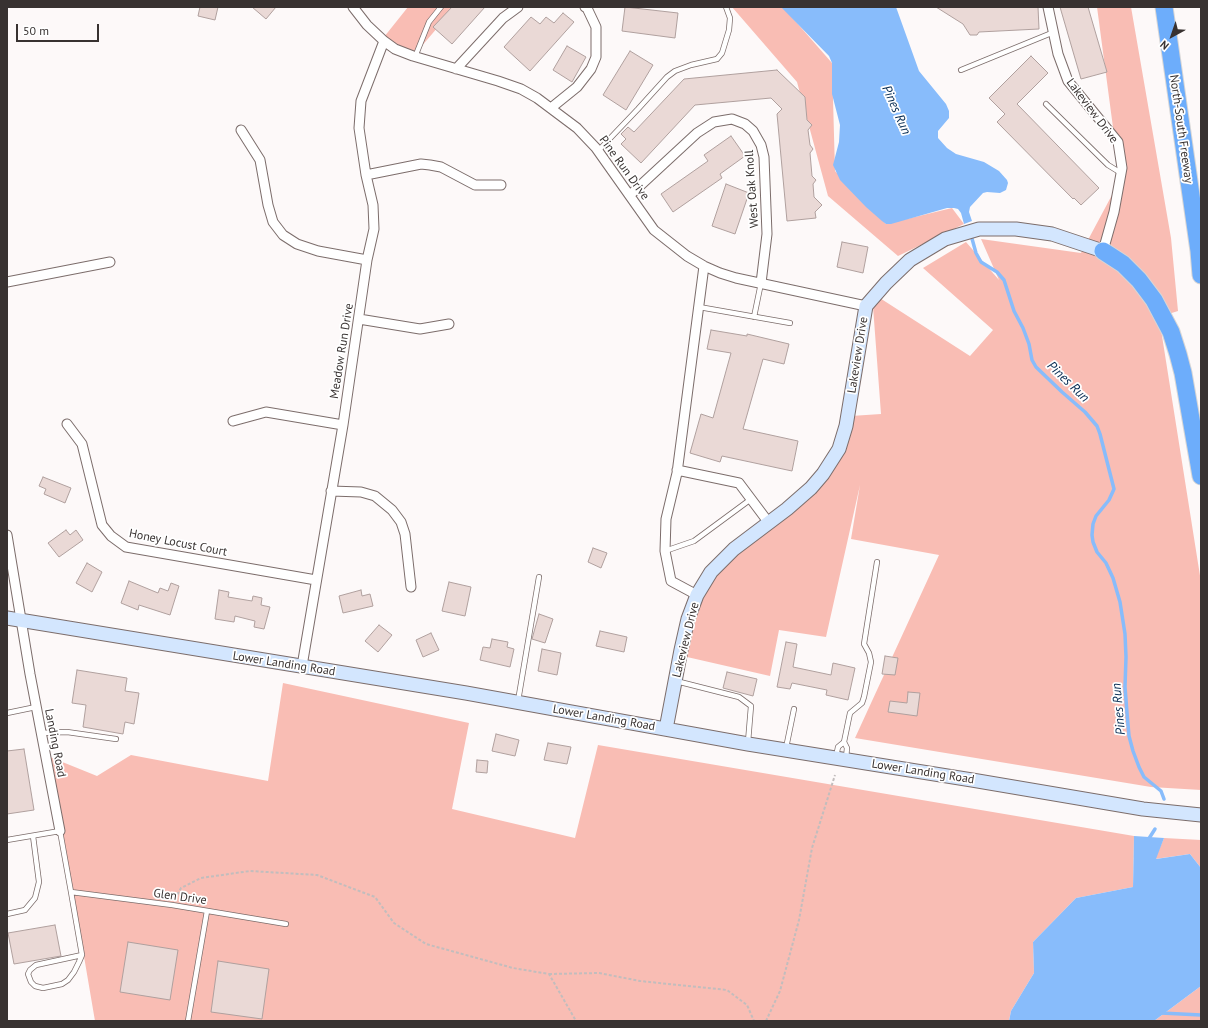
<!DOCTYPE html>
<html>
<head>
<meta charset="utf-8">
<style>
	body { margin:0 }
	#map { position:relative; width:1208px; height:1028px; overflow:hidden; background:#fdf9f9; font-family:"PT Sans",sans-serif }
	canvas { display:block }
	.frame { position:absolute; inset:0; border:8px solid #383231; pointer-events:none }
	.north { position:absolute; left:1152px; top:16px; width:40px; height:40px; -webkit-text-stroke:3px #fff; paint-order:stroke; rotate:220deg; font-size:11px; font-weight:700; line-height:16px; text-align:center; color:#383231 }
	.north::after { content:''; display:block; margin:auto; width:14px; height:18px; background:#383231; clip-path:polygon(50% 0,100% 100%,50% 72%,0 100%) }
	.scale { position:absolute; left:16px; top:24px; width:83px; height:18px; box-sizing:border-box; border:2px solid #383231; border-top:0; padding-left:5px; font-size:12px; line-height:14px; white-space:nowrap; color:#383231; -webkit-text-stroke:3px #fff; paint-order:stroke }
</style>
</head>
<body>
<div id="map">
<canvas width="1208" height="1028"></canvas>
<div class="frame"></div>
<div class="north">N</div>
<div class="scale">50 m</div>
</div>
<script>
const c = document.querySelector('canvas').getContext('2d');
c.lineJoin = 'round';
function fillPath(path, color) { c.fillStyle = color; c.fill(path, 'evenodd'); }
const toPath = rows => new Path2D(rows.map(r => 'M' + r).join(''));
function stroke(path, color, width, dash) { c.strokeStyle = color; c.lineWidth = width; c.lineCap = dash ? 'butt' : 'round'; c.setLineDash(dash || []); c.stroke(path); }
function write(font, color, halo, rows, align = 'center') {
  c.font = font + ' "PT Sans",sans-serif'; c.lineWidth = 3.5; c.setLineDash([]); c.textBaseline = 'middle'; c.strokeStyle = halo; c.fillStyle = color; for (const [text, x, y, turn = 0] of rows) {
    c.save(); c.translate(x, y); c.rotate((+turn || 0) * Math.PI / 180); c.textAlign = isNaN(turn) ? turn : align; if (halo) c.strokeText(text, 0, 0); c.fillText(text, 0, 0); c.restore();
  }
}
const green = toPath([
	[408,7,455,7,415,54,384,37],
	[732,7,783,7,832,63,835,171,886,224,952,208,964,224,898,256,828,196,797,82],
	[1097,7,1131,7,1171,238,1178,311,1159,317,1201,582,1201,790,1151,787,855,738,939,555,851,539,860,485,826,637,779,630,770,676,687,657,681,650,711,572,811,488,851,416,881,414,872,293,970,356,993,330,923,268,966,242,999,280,981,239,1081,253,1120,180],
	[283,683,469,723,452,809,575,838,598,745,1134,836,1133,887,1076,898,1033,942,1034,973,1011,1011,1009,1021,95,1021,50,757,97,776,131,755,268,781],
	[1164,838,1201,840,1201,868,1190,854,1155,859],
	[1201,986,1201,1021,1154,1021]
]);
const water = toPath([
	[781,7,896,7,919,71,946,104,949,111,949,118,938,131,938,138,947,148,956,154,984,162,999,171,1007,180,1008,183,1006,190,1000,193,987,192,983,193,970,207,969,212,972,221,964,224,961,213,958,209,954,208,947,208,891,224,886,224,882,221,866,207,840,180,833,165,839,142,840,125,832,94,832,63,829,56],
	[1134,836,1164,838,1156,859,1190,854,1201,868,1201,986,1154,1021,1009,1021,1011,1011,1034,973,1033,942,1076,898,1133,887]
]);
const stream = toPath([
	[971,235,976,253,981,262,997,272,1004,280,1014,311,1023,328,1029,344,1032,360,1036,367,1062,392,1085,412,1097,426,1100,434,1114,489,1109,500,1096,516,1093,524,1092,535,1093,542,1097,552,1106,563,1113,578,1120,602,1125,634,1126,657,1125,687,1127,713,1129,736,1133,751,1139,767,1144,777,1161,791,1164,799],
	[1148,840,1155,829],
	[1161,1013,1201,1015]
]);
const building = toPath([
	[200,7,218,7,215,20,198,16,200,7],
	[252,7,276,7,266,19,252,7],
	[452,7,485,7,452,44,433,27,452,7],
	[625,7,678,13,675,38,622,31,625,7],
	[936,7,1038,7,1039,29,979,32,977,35,970,35,963,24,936,7],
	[1060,7,1088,7,1107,72,1081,79,1060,7],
	[563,13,574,22,530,71,504,47,531,17,540,24,546,17,554,23,563,13],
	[567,46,586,57,572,82,553,70,567,46],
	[630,51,653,65,626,110,603,95,630,51],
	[1031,56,1048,73,1017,104,1099,188,1081,205,1074,198,1073,199,997,122,1005,114,989,98,1031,56],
	[777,70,805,97,807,120,812,125,808,130,810,145,813,149,810,153,812,176,816,180,813,184,814,197,822,205,815,212,816,218,787,221,777,114,782,109,771,98,695,105,641,163,621,144,626,139,621,134,628,127,634,132,684,79,777,70],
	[731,136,745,156,720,174,722,178,673,212,661,194,708,161,704,155,731,136],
	[726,184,749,193,735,234,712,226,726,184],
	[842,242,868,247,863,273,837,267,842,242],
	[711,330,747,336,747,334,789,344,784,364,763,359,743,429,798,441,792,471,722,456,720,462,690,453,701,414,713,418,731,353,707,349,711,330],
	[43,477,71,488,65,503,44,494,46,489,39,486,43,477],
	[66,530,70,535,76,530,83,540,59,557,48,543,66,530],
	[593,548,607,553,601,568,588,562,593,548],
	[87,563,102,572,92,592,76,583,87,563],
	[129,581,158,593,160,588,168,591,171,583,179,586,170,615,139,605,138,610,121,603,129,581],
	[449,582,471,587,465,616,442,611,449,582],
	[219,590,229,592,228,597,252,601,253,596,262,598,261,605,270,607,264,629,254,627,255,621,235,616,234,622,215,619,219,590],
	[361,590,362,596,370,594,373,606,343,613,339,596,361,590],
	[539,614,553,619,545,643,532,639,539,614],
	[379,625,392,635,378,652,365,641,379,625],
	[600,631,627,637,624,652,596,646,600,631],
	[431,633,439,650,423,657,416,640,431,633],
	[492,639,508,642,507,647,514,649,510,667,480,660,483,647,490,648,492,639],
	[786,642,797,644,793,667,831,675,833,663,855,668,848,700,826,695,827,690,792,683,790,689,777,687,786,642],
	[542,649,561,653,557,675,538,671,542,649],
	[885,656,898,658,895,675,882,674,885,656],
	[77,670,127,678,125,691,139,693,134,724,125,722,123,734,83,727,86,705,72,703,77,670],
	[727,672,757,679,753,696,723,688,727,672],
	[908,692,920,693,917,716,888,712,890,701,907,703,908,692],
	[496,734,519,740,515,756,492,751,496,734],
	[548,743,571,747,567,764,544,760,548,743],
	[24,749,34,810,7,814,7,751,24,749],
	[477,760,488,761,487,773,476,772,477,760],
	[55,925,61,956,14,964,8,933,55,925],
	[128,942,178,950,170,1000,120,992,128,942],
	[218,961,269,969,262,1019,211,1012,218,961]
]);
const path = toPath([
	[175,899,181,888,201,878,250,871,317,875,375,897,394,923,426,944,513,968,549,974,576,1021],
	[549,974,599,973,640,981,727,990,747,1005,754,1021],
	[766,1021,780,991,799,920,812,848,835,775]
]);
const lane = toPath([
	[415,57,429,22,441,7],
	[961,70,1054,32],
	[1046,104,1108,165,1121,173],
	[598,151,638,109,667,77,675,71,691,65,717,59,722,53,729,30,730,18,726,7],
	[699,307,790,323],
	[754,317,761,283],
	[665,551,694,541,751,499],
	[676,681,739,697,751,706,748,742],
	[518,701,539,577],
	[7,713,36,707],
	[41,733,67,732,116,739],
	[844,742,850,713,862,703,864,697,871,662,869,653,864,644,877,562],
	[786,748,794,709],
	[836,757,838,747,844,742,847,748,846,758],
	[7,840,60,831,71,892,82,955,79,962,74,972,68,980,62,984,43,988,35,986,31,982,28,974,30,970,36,965,82,955],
	[71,892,172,905,286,924],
	[7,914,25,910,35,898,39,882,33,836],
	[188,1021,207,911]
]);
const street = toPath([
	[353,7,367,25,384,41,395,49,413,56,498,81,521,89,537,98,577,128,596,148,654,230,687,256,704,266,720,273,736,278,866,306],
	[1048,7,1058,54,1068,81,1118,142,1122,168,1114,212,1103,251],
	[456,69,503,18,518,7],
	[551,108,577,87,591,69,596,57,596,27,587,8,585,7],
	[241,130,260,160,268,205,273,222,283,235,297,244,318,251,367,260],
	[366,175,421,164,430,165,441,167,475,185,501,185],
	[630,195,697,133,714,122,732,119,745,124,753,131,761,145,764,157,767,234,761,283],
	[7,282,110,262],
	[359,319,420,329,449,324],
	[233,421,266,412,343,425],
	[67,424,82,444,102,525,111,536,126,547,316,580],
	[677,470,739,483,769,523],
	[331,491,361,492,375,496,392,510,401,522,405,534,411,587],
	[7,535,30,674,60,831],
	[697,595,671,581,665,551,666,519,677,473,704,266],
	[302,666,343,425,367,260,374,229,373,205,366,175,359,128,361,101,384,41]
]);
const secondary = toPath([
	[7,618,466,693,748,744,972,780,1143,809,1201,815],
	[666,729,681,650,688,619,697,595,711,572,734,549,787,509,811,488,823,474,839,449,846,426,866,306,886,283,910,260,945,239,979,229,1016,229,1052,234,1103,251]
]);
const highway = toPath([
	[1164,7,1199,251,1201,275],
	[1103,251,1123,264,1139,280,1154,300,1171,332,1178,354,1183,373,1201,476]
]);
const streetNames = [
	["Lakeview Drive",1092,111,53],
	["North-South Freeway",1181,129,82],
	["Pine Run Drive",624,168,54],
	["West Oak Knoll",752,189,-94],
	["Meadow Run Drive",342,351,-81],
	["Lakeview Drive",858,355,-81],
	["Honey Locust Court",178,543,11],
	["Lakeview Drive",686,640,-76],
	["Lower Landing Road",284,664,9],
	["Lower Landing Road",604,718,10],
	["Landing Road",55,743,79],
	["Lower Landing Road",923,772,9],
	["Glen Drive",180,897,8]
];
const waterNames = [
	["Pines Run",896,110,66],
	["Pines Run",1068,382,44],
	["Pines Run",1119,709,-95]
];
fillPath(green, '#f9bdb4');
fillPath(water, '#88bcfb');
stroke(stream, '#88bcfb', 3.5);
fillPath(building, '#ead9d6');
stroke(building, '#b0a09e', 1);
stroke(lane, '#7c6d6b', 6);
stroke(street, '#7c6d6b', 11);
stroke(secondary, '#7c6d6b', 15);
stroke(highway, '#d7d6d6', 19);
stroke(path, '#c2bdbd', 2, [3, 2]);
stroke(lane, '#fff', 4.5);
stroke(street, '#fff', 9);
stroke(secondary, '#d3e6fe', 13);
stroke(highway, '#6dadfb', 17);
write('12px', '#383231', '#fff', streetNames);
write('italic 13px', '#062b52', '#fff', waterNames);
</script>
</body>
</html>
